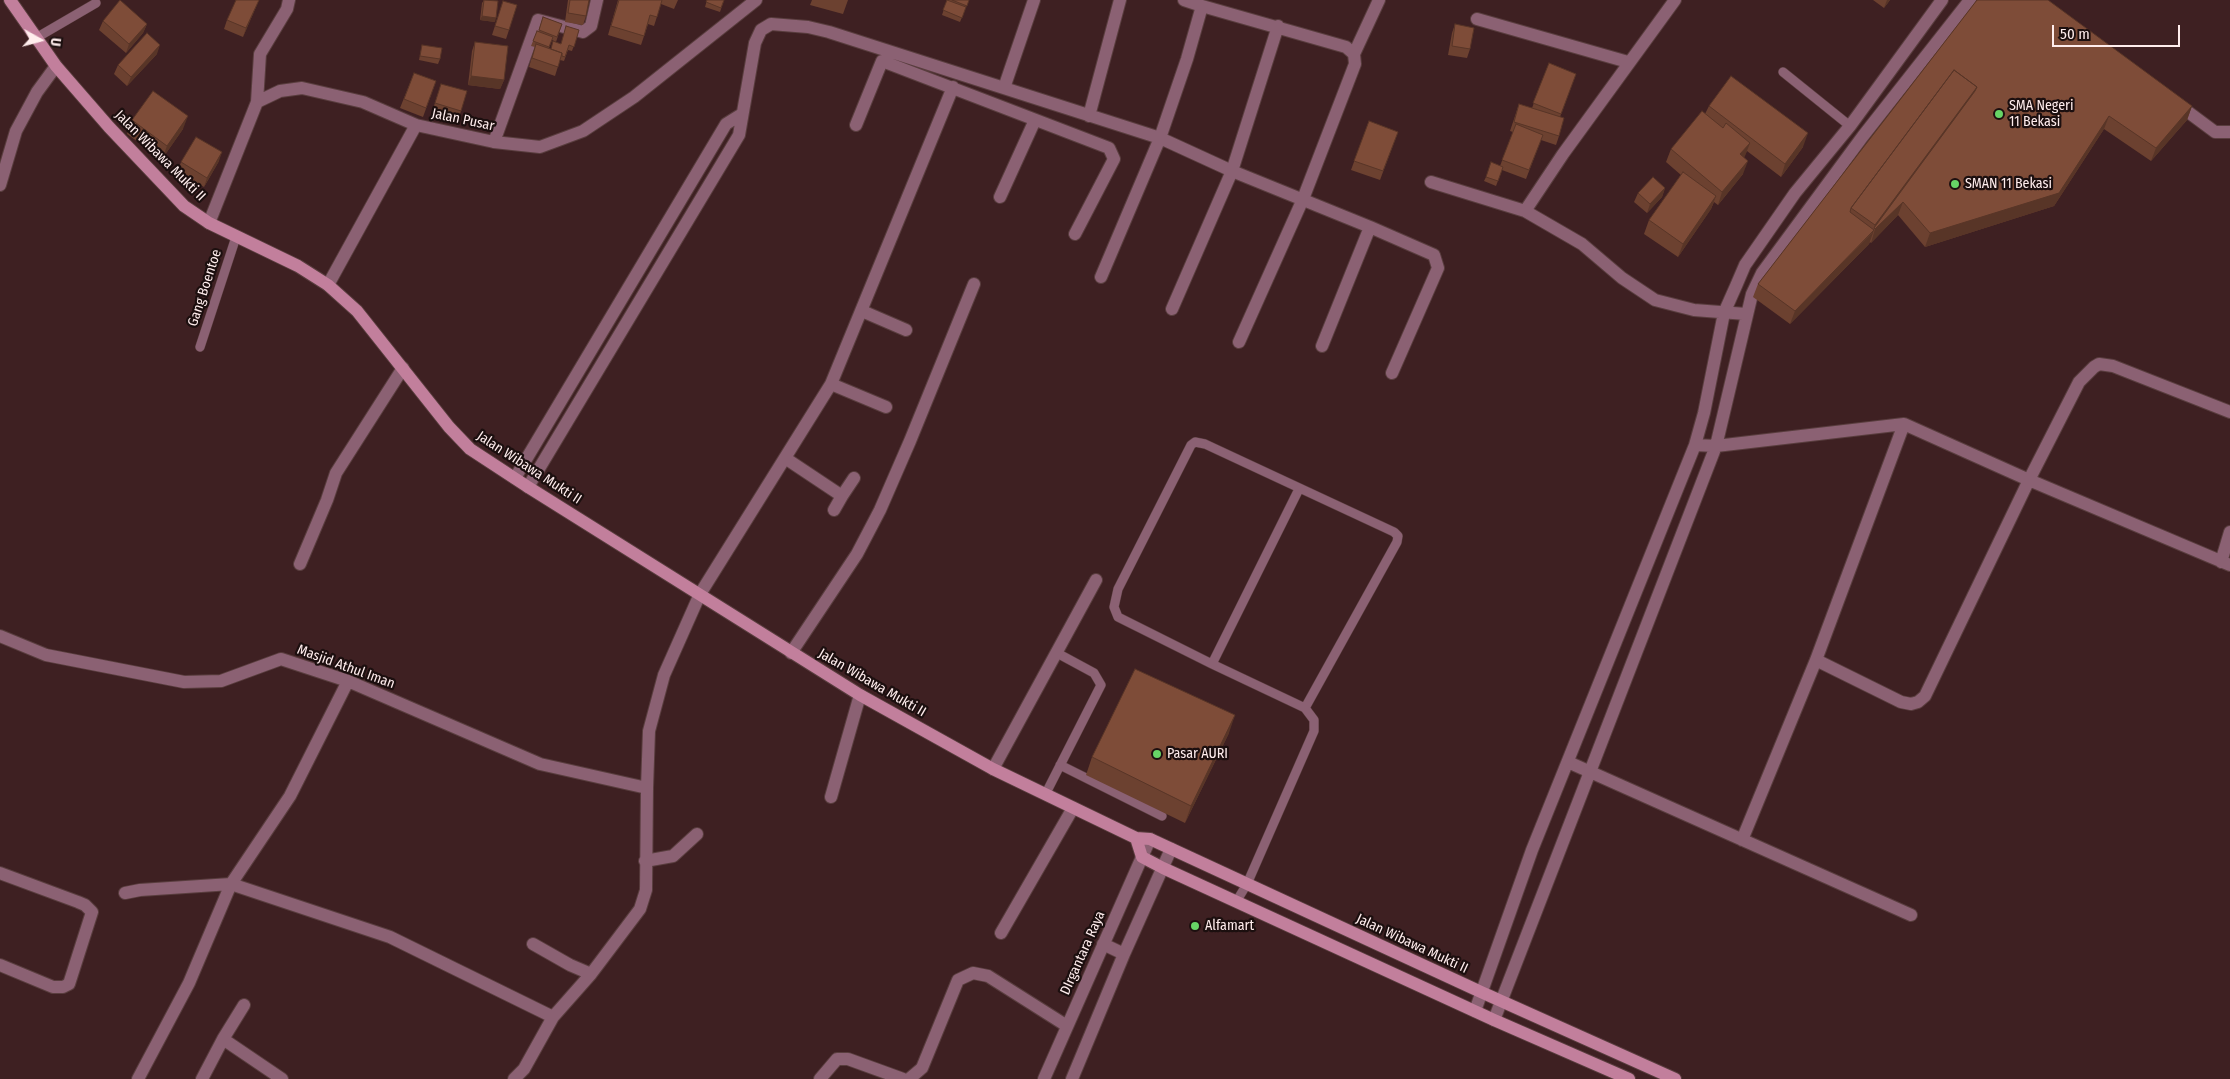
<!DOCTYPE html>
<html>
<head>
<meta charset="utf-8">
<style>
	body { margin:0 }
	#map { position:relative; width:2230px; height:1079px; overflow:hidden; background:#3e2022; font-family:"Fira Sans Condensed",sans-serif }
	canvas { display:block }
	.north { position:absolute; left:15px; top:15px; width:50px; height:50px; -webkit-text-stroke:4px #1c0f0f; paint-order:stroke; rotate:97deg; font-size:14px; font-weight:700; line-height:20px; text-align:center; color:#ffeded }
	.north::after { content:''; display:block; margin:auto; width:18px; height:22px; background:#ffeded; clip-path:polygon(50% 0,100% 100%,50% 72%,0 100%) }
	.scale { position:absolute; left:2052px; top:25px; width:128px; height:22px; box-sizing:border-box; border:2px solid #ffeded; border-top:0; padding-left:6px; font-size:15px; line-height:18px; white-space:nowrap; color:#ffeded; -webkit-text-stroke:4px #1c0f0f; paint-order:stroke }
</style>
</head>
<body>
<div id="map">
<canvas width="2230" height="1079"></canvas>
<div class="north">U</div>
<div class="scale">50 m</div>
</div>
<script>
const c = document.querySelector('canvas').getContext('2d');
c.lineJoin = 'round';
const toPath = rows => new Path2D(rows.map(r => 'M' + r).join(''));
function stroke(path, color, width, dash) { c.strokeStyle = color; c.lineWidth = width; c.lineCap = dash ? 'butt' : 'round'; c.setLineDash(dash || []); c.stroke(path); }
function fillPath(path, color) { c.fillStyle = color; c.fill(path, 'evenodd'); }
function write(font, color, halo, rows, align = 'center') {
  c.font = font + ' "Fira Sans Condensed",sans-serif'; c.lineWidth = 4.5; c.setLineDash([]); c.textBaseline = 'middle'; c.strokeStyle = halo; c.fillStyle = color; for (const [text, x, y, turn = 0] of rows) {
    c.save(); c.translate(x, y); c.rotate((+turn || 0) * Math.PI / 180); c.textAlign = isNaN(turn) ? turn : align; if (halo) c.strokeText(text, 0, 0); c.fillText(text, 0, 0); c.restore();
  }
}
const service = toPath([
	[36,38,96,3],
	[1783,72,1850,126],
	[200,347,236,237],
	[1212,664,1299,489],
	[1060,765,1162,816],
	[1045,795,1101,685,1094,673,1057,653],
	[1236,902,1247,884,1314,731,1314,720,1305,708,1212,664,1118,617,1114,607,1118,589,1191,445,1195,442,1205,444,1394,532,1398,536,1397,542,1305,708]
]);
const minor = toPath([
	[1202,6,1346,47,1354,54,1355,64,1303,199,1239,342],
	[1477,19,1628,62],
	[1354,54,1379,0],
	[1004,88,1034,0],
	[257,102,260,54,287,9,289,0],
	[2176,103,2215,132,2230,132],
	[1089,116,1120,0],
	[856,125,882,61,1109,148,1114,159,1075,234],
	[494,142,538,20,583,32,591,26,597,0],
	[1431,182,1525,211,1582,244,1622,278,1655,300,1694,310,1746,314],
	[0,185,16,131,37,92,56,66],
	[1000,197,1035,120],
	[1525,211,1563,154,1675,0],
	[209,223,257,102,280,91,302,88,363,102,416,125,494,142,540,147,583,131,634,97,756,0],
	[1101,277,1160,138,1187,59,1202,6,1184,0],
	[328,285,416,125],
	[1172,309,1232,171,1278,26],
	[862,311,906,330],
	[1322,346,1370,227],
	[831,384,886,407],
	[1695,445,1716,446,1904,424,2029,480,2230,565],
	[785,458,842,496,854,478],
	[515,478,726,124,742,114],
	[528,487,739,135,755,43,761,30,771,24,808,27,829,32,1160,138,1232,171,1370,227,1434,255,1438,268,1392,373],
	[834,510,842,496],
	[2221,562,2230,532],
	[300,564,327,500,336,473,403,368],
	[0,636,46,655,184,682,221,681,281,659,348,681,540,764,647,788],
	[791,653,857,554,880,510,910,441,974,284],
	[1816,660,1901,702,1911,704,1918,702,1925,696,2029,480,2079,382,2094,367,2099,364,2113,366,2230,412],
	[1568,762,1911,915],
	[993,769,1096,580],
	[831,797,860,695],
	[1742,840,1816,660,1904,424],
	[645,861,673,856,697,834],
	[0,873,78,902,85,905,92,912,69,984,63,987,53,987,0,965],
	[125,893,140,890,231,884,390,937,553,1017],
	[1001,933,1073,808],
	[533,944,570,965,591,974],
	[1103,944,1124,954],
	[1475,1011,1532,850,1695,445,1704,413,1724,313,1736,286,1745,265,1795,193,1850,126,1942,0],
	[1494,1020,1716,446,1752,294,1762,273,1863,136,1970,0],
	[223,1039,282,1079],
	[138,1079,189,983,231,884,290,796,348,681],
	[202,1079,223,1039,244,1005],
	[514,1079,524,1069,553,1017,591,974,640,909,646,890,647,788,649,731,664,675,700,594,831,384,953,87],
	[820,1079,837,1059,848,1059,903,1079],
	[909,1079,922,1068,958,980,973,973,988,976,1067,1026],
	[1044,1079,1150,839],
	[1072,1079,1124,954,1171,849]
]);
const secondary = toPath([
	[10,0,56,66,109,127,184,206,209,223,298,266,328,285,357,311,449,427,470,449,528,487,860,695,993,769,1136,838,1150,839,1481,992,1675,1079],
	[1136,838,1142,857,1163,868,1494,1020,1629,1079]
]);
const wall = toPath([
	[259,0,243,37,224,29,227,20],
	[484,0,495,22,480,20,482,3],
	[568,0,589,0,586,16,583,25,565,22],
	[618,0,678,0,674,9,661,4,654,26,648,24,641,45,608,35],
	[707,0,724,0,720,12,705,7],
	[812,0,848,0,843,14,810,5],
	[947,0,969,0,960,22,942,15],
	[1873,0,1890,0,1884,8],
	[1977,0,2192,106,2187,120,2151,161,2104,129,2054,206,1925,247,1898,215,1871,243,1870,242,1869,244,1790,324,1753,297,1758,284],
	[503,1,509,30,506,39,492,35],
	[543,17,562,24,556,42,552,40,549,48,550,49,561,43,579,30,572,51,568,50,564,61,560,60,555,76,529,67,535,47,531,46,537,31,538,32],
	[103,21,147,24,143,33,126,53,99,30],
	[1455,24,1470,49,1467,58,1448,55,1452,33],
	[475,42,504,80,500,89,468,85,472,51],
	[422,45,440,59,438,64,419,60],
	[157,54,127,86,114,74,118,65],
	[1549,63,1576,74,1560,117,1559,136,1556,145,1541,140,1526,179,1502,170,1496,186,1484,181,1486,177,1500,166,1513,132,1510,131,1519,104,1532,108],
	[414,73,436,81,423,117,400,108],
	[441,84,461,111,458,120,432,112],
	[1709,106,1803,147,1781,177,1747,151,1744,157,1743,174,1718,205,1714,202,1711,209,1678,257,1644,234,1649,220,1681,175,1666,162,1671,149,1705,114],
	[132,120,183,129,162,159,127,134],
	[1369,121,1398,132,1380,180,1351,170],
	[219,161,204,187,178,171,181,162],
	[1665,188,1662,197,1647,213,1634,202,1638,193],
	[1229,733,1185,823,1086,775,1092,757]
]);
const shadedWall = toPath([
	[259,0,243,37,246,28],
	[1887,0,1890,0,1884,8],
	[482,16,496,18,495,22,480,20],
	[147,24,143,33,126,53,129,44],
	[160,45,157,54,127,86,131,77],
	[471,76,504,80,500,89,468,85],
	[1977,87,1971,105,1903,202,1898,215,1871,243,1875,229,1874,228,1873,232,1874,230,1869,244,1790,324,1795,311,1872,233,1875,225],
	[2192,106,2187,120,2151,161,2156,148],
	[188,116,183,129,162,159,167,146],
	[2109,116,2104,129,2054,206,1925,247,1930,233],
	[1808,133,1803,147,1781,177,1785,164],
	[1750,143,1745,156,1735,168,1740,154],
	[222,152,219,161,204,187,207,178],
	[1748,161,1743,174,1718,205,1722,192],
	[1665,188,1662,197,1647,213,1650,204],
	[1716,196,1711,209,1678,257,1683,244],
	[1235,715,1229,733,1185,823,1191,806]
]);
const building = toPath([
	[120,0,147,24,129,44,103,21,120,0],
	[236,0,259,0,246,28,227,20,236,0],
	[484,0,498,1,496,18,482,16,484,0],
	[570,0,589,0,586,16,568,13,570,0],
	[619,0,662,0,657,17,650,15,644,36,611,26,619,0],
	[707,0,724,0,721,8,706,2,707,0],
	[947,0,966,7,962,18,943,10,947,0],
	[952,0,969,0,967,6,952,0],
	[1977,0,2048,0,2192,106,2156,148,2109,116,2059,193,1930,233,1903,202,1875,229,1874,228,1975,91,1977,87,1954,70,1851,208,1850,212,1874,230,1795,311,1758,284,1977,0],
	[503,1,517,5,509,30,495,26,503,1],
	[543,17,562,24,557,37,539,30,543,17],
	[1455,24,1474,28,1470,49,1452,46,1455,24],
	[566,26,579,30,574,47,569,45,565,57,562,56,562,53,551,49,553,41,561,44,566,26],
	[537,31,553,37,549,47,533,41,537,31],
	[147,33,160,45,131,77,118,65,147,33],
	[475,42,508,46,504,80,471,76,475,42],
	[536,44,562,53,558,67,532,58,536,44],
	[422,45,442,48,440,59,420,56,422,45],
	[1549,63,1576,74,1561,114,1533,103,1549,63],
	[1954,70,1977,87,1875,225,1851,208,1954,70],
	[414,73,436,81,426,108,404,99,414,73],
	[1731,76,1808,133,1785,164,1709,106,1731,76],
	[441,84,467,91,461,111,435,103,441,84],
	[153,91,188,116,167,146,132,120,153,91],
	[1519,104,1564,118,1559,136,1514,122,1519,104],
	[1702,111,1723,128,1726,123,1750,143,1740,154,1748,161,1722,192,1671,149,1702,111],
	[1369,121,1398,132,1383,171,1354,161,1369,121],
	[1516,124,1543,135,1529,170,1502,160,1516,124],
	[196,137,222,152,207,178,181,162,196,137],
	[1491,162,1503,167,1498,181,1486,177,1491,162],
	[1683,172,1716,196,1683,244,1649,220,1683,172],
	[1653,177,1665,188,1650,204,1638,193,1653,177],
	[1135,669,1235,715,1191,806,1092,757,1135,669]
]);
const markers = [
	[1999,114,5,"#67d466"],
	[1955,184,5,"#67d466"],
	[1157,754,5,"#67d466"],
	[1195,926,5,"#67d466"]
];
const poiNames = [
	["SMA Negeri",2009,106],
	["11 Bekasi",2009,122],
	["SMAN 11 Bekasi",1965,184],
	["Pasar AURI",1167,754],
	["Alfamart",1205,926]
];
const streetNames = [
	["Jalan Pusar",463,120,12],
	["Jalan Wibawa Mukti II",160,156,45],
	["Gang Boentoe",205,288,-72],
	["Jalan Wibawa Mukti II",529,468,33],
	["Masjid Athul Iman",346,667,20],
	["Jalan Wibawa Mukti II",872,683,30],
	["Jalan Wibawa Mukti II",1412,944,25],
	["DIrgantara Raya",1083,953,-66]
];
stroke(service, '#593d3e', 10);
stroke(minor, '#593d3e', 14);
stroke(secondary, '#593d3e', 14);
stroke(service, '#8b6173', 9);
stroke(minor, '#8b6173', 12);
stroke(secondary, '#c27f9c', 12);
fillPath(wall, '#6c4130');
fillPath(shadedWall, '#583527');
fillPath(building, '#7e4c38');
stroke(building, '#583527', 1);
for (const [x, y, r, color] of markers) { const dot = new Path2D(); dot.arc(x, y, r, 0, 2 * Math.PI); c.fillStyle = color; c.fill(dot); stroke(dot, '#1c0f0f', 2); }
write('14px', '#ffeded', '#1c0f0f', poiNames, 'left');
write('14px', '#ffeded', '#1c0f0f', streetNames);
</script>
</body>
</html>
